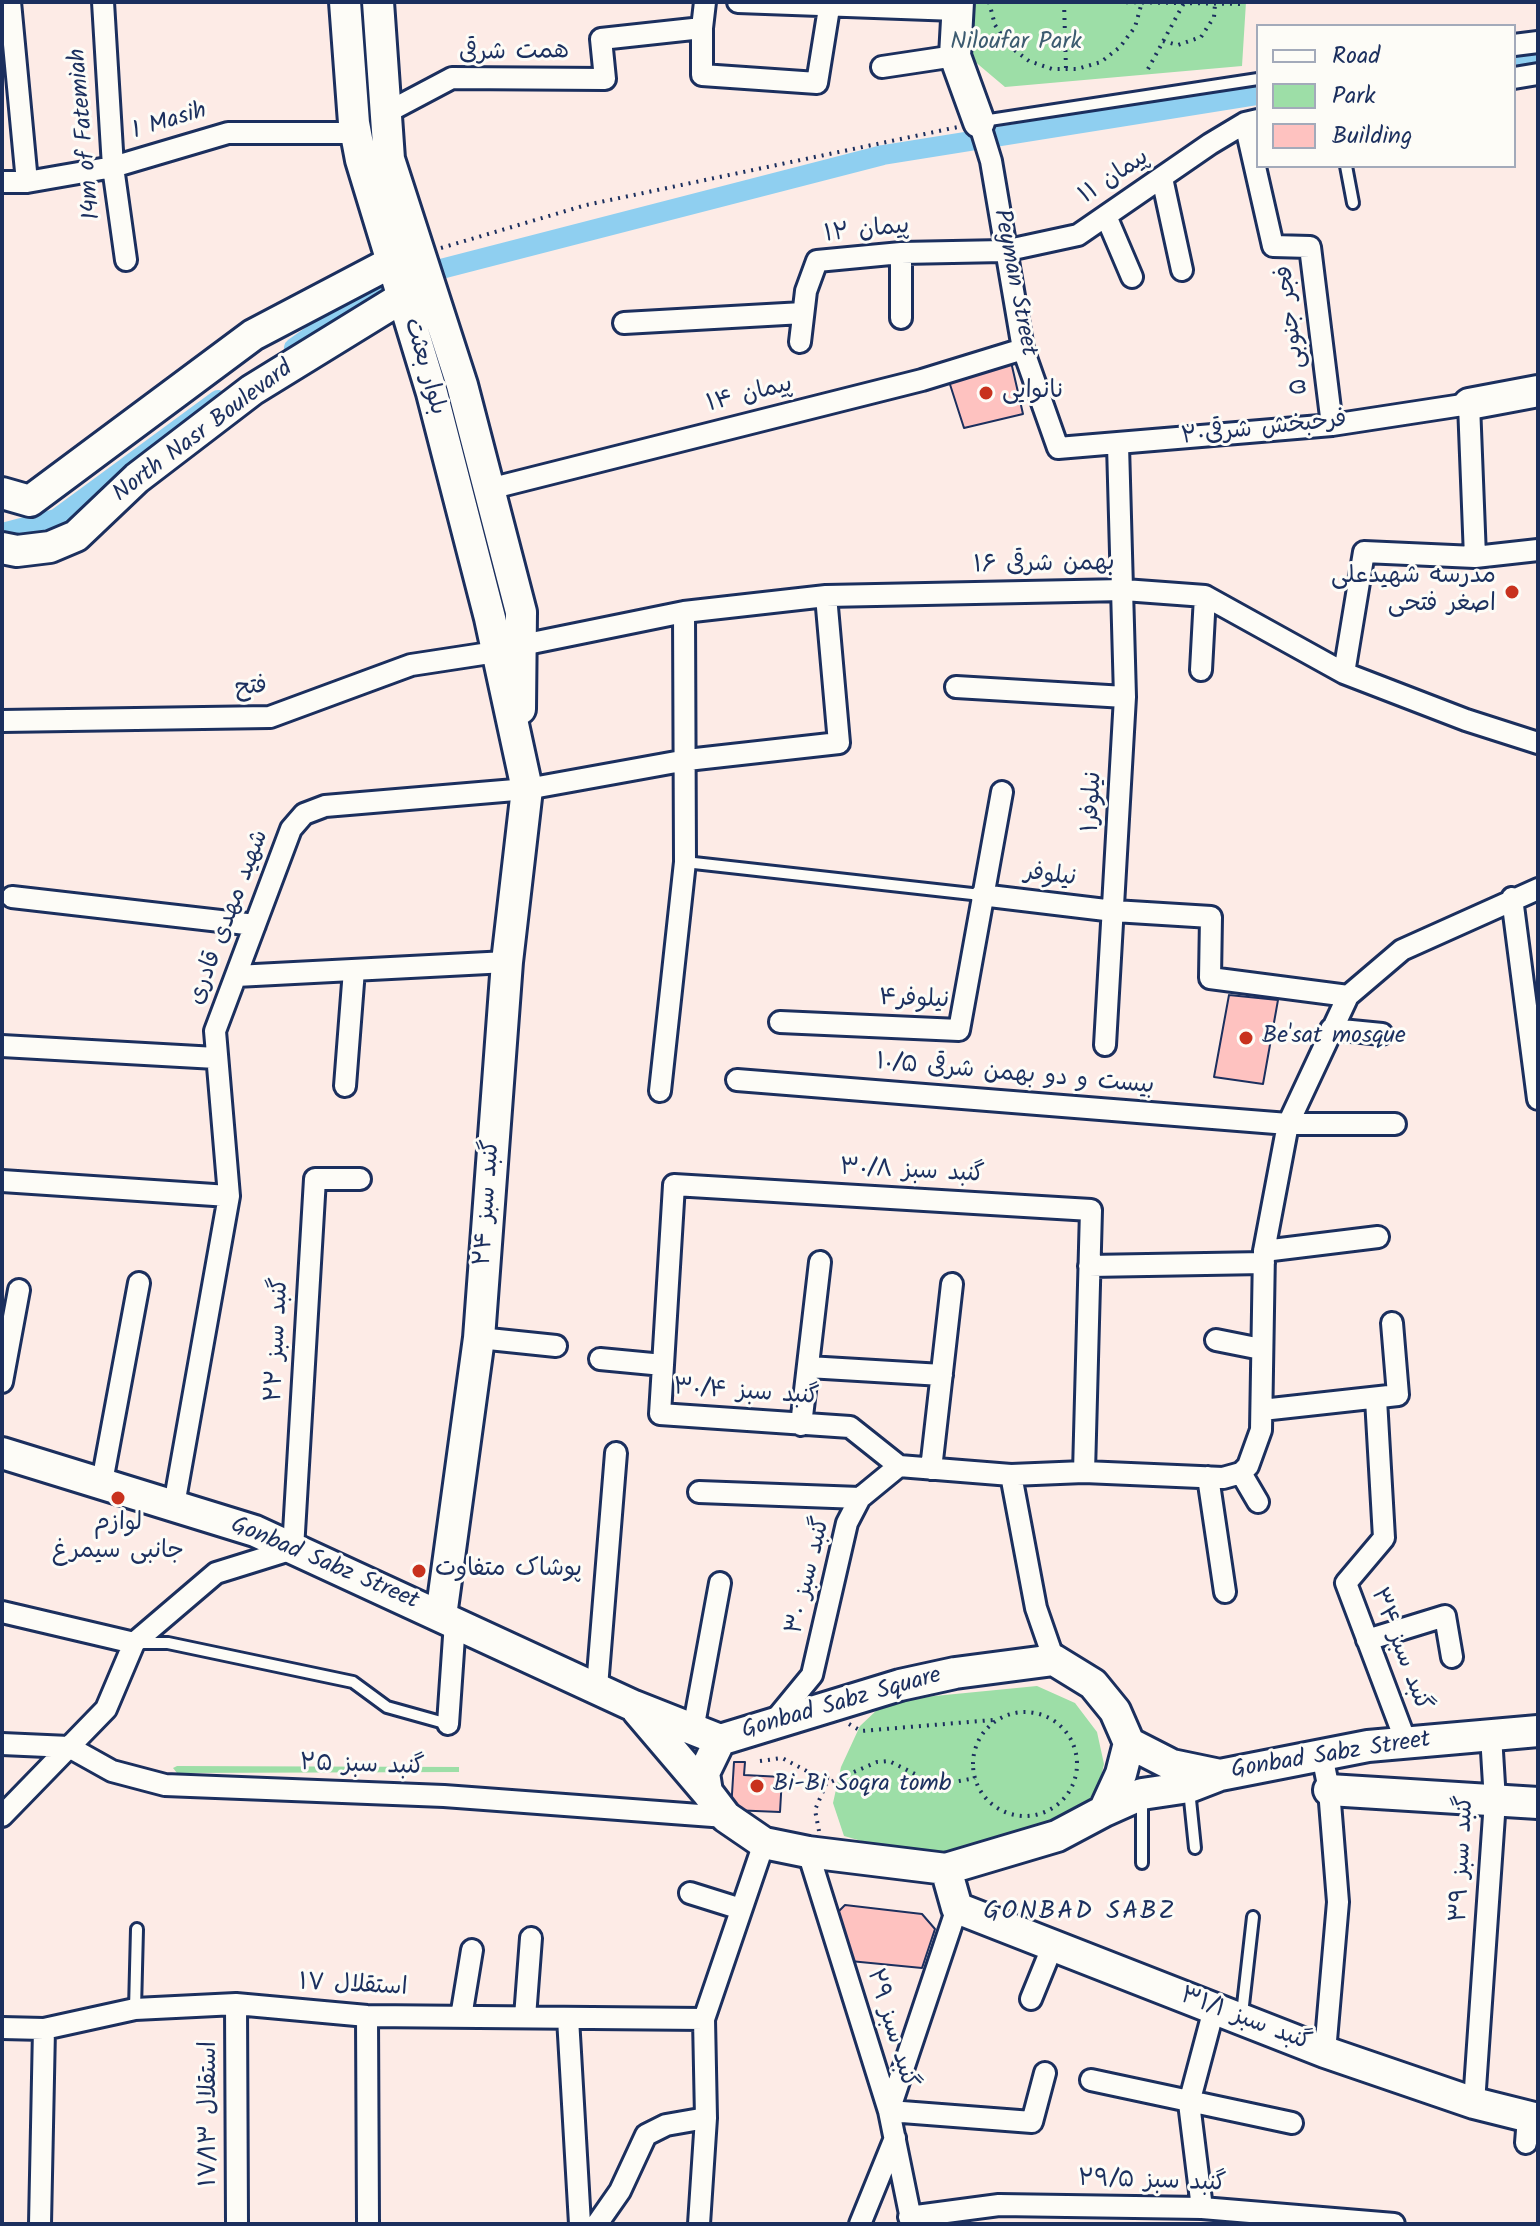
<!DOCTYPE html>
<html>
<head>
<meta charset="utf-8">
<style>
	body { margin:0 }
	#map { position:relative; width:1540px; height:2226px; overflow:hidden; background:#fdebe6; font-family:Kalam,sans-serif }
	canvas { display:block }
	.frame { position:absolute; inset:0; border:4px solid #1b2f5e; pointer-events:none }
	.legend { position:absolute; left:1256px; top:24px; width:260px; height:144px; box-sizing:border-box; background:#fdfcf7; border:2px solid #a3aaba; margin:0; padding:10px 14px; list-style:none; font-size:24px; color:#1b2f5e }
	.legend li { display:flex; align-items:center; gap:16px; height:40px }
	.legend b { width:40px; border:2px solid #a3aaba }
</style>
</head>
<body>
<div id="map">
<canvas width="1540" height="2226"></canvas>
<div class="frame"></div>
<ul class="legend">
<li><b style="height:10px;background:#fdfcf7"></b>Road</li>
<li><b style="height:22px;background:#9ddea7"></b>Park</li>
<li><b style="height:22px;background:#fec2c0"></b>Building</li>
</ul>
</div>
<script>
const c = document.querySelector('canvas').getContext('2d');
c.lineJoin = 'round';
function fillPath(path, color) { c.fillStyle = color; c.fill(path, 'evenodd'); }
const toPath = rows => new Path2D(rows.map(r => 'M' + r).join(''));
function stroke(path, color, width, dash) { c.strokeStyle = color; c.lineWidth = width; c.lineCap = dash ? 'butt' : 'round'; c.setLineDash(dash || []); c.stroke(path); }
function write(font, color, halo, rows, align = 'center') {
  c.font = font + ' Kalam,"Playpen Sans Arabic",sans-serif'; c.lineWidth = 6; c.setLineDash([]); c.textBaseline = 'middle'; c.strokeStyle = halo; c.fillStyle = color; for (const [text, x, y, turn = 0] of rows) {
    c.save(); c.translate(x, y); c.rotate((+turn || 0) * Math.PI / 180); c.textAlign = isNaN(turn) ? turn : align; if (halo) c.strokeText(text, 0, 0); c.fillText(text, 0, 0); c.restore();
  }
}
const green = toPath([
	[968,2,1246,2,1242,66,1005,87,973,60,964,42],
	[1037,1686,1075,1703,1097,1732,1104,1764,1100,1781,1088,1802,1061,1824,955,1853,893,1850,844,1836,833,1803,841,1767,860,1726,879,1708,904,1699],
	[177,1766,459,1767,459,1772,177,1773,173,1768]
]);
const canal = toPath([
	[1514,59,1538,56],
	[441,269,883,155,1258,95],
	[294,348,365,298,398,282],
	[2,533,56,519,218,400]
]);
const building = toPath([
	[1009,353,1023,414,964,428,946,372,1009,353],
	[1229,995,1278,1000,1263,1084,1214,1077,1229,995],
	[734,1762,745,1762,744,1775,782,1777,780,1812,731,1810,734,1762],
	[845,1905,922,1914,935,1929,922,1968,850,1961,835,1915,845,1905]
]);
const path = toPath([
	[989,2,995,25,1009,46,1029,61,1052,69,1077,69,1101,62,1120,47,1135,27,1142,2],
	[1064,2,1066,69],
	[1118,2,1241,4],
	[1163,41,1178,45,1201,37,1214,17,1215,4],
	[1148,69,1184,3],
	[441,248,586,205,958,127],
	'973 1764a52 52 0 1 1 104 0a52 52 0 1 1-104 0Z',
	[849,1724,861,1731,993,1720],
	[760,1761,782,1758,816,1776,834,1779],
	[819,1831,815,1810,826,1784,877,1762,889,1761,929,1781,949,1783,975,1778]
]);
const lane = toPath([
	[983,121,1258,79],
	[1346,166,1353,203],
	[685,862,981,895],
	[136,1643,168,1643,353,1682,387,1707,448,1724],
	[1189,1790,1195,1848],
	[1142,1863,1142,1797],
	[135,2009,137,1929],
	[1242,2014,1253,1917]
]);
const street = toPath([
	[10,2,27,182],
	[103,2,113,167,126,260],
	[738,2,956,10],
	[702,28,705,2],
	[1514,45,1538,42],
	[882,67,955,56],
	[1514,78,1538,74],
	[384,114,452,78,605,79,601,39,702,28,702,75,817,83,830,2],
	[979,122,991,161,1023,349,1058,448,1332,425,1469,404,1475,557],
	[1245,123,1273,246,1310,247,1332,425],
	[1162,178,1182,270],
	[2,182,27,182,113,167,228,133,356,133],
	[1106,216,1132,277],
	[901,253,901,318],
	[624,323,803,313],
	[800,342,806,291,817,261,901,253,1004,251,1078,235,1210,144,1245,123,1258,120],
	[489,489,922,380,1023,349],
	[522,645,684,612,826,596,1124,590,1205,596,1344,673,1466,720,1538,743],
	[1201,670,1205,596],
	[1344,673,1364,552,1475,557,1538,550],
	[956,687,1125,697],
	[2,721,270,717,411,665,496,652],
	[981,895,1114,911,1211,917,1210,978,1348,996],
	[12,897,255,925],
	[1512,898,1538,1099],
	[236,976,507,962],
	[780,1022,959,1030,1002,792],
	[1331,1029,1382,1034],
	[1105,1045,1125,697,1118,445],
	[2,1046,216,1058],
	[737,1080,1288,1124,1395,1124],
	[345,1086,354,970],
	[660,1091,685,862,684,612],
	[2,1181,229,1196],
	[1264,1251,1378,1237],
	[1089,1266,1264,1263],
	[479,1338,556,1346],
	[1216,1340,1261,1349],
	[600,1359,663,1365],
	[808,1367,942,1375],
	[2,1382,19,1290],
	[1376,1399,1384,1538,1346,1583,1406,1742],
	[1262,1410,1398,1395,1392,1323],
	[801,1425,820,1262],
	[899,1466,850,1427,660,1414,674,1185,1091,1210,1084,1472],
	[931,1469,952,1284],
	[1241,1473,1258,1502],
	[1011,1475,1036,1608,1054,1660],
	[1208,1477,1225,1592],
	[102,1482,139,1283],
	[699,1492,860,1498],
	[174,1505,229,1196,215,1031,291,829,304,814,325,806,527,789,687,760,839,743,826,596],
	[2,1612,134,1643],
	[1367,1640,1445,1616,1452,1657],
	[597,1687,616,1453],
	[775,1720,812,1675,847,1523,860,1498,899,1466,1011,1475,1084,1472,1223,1478,1241,1473,1248,1466,1261,1430,1264,1251,1288,1124,1348,996,1402,950,1538,889],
	[448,1724,455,1622],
	[693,1730,720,1583],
	[2,1744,69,1747,112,1771,165,1785,444,1796,726,1817],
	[1322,1755,1329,1790,1338,1902,1325,2052],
	[2,1816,106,1709,134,1643,216,1573,293,1549,315,1179,360,1179],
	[808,1852,889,2111,912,2224],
	[690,1893,741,1909],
	[1031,1999,1053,1945],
	[236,2004,237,2224],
	[367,2016,368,2224],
	[461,2017,472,1950],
	[525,2017,531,1938],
	[568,2018,580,2224],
	[2,2028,44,2029,135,2009,236,2004,367,2016,704,2019],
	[1091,2080,1292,2123],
	[1474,2103,1495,1801,1491,1735],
	[889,2111,957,1908],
	[889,2111,1032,2122,1045,2073],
	[1526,2143,1528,2117],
	[1202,2208,1189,2103,1214,2009],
	[909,2217,999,2205,1202,2208,1394,2224],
	[40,2224,44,2029],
	[597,2224,620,2191,646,2135,666,2125,706,2118],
	[699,2224,706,2118,704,2019,764,1843],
	[860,2224,895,2138]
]);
const secondary = toPath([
	[345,2,354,123,361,160,432,393,490,618,527,789,507,962,479,1338,441,1616],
	[378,2,389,159,462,385,521,612,520,709],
	[958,2,955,56,979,122],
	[1469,404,1538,391],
	[2,493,30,501,253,335,392,262],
	[2,548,17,551,50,547,76,536,137,478,252,390,403,297],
	[2,1453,255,1531,634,1706,720,1740],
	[1054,1660,1093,1684,1115,1711,1129,1743,1121,1774,1104,1811,1057,1836,946,1869,808,1852,764,1843,726,1817,707,1792,704,1773,720,1740,900,1685,955,1673,1054,1660],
	[638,1711,707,1792],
	[1220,1775,1368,1746,1538,1731],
	[1329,1790,1538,1803],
	[1104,1811,1142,1794,1189,1787,1220,1775,1172,1765,1129,1743],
	[946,1869,957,1908,1325,2052,1474,2103,1538,2119]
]);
const markers = [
	[986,393,8,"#c8321e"],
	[1512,592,8,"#c8321e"],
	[1246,1038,8,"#c8321e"],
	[118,1498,8,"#c8321e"],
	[419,1571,8,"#c8321e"],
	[757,1786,8,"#c8321e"]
];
const parkNames = [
	["Niloufar Park",1016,44]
];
const streetNames = [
	["همت شرقی",514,54,-1],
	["1 Masih",170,123,-17],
	["14m of Fatemiah",87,134,-95],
	["پیمان ۱۱",1115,178,-34],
	["پیمان ۱۲",867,232,-6],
	["Peyman Street",1013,283,79],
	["فجر جنوبی ۵",1294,330,-97],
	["بلوار بعثت",423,367,74],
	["پیمان ۱۴",750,396,-14],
	["فرحبخش شرقی۲۰",1264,430,-6],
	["North Nasr Boulevard",204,433,-37],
	["بهمن شرقی ۱۶",1044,566,-1],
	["فتح",251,689,-5],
	["نیلوفر۱",1094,802,-87],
	["نیلوفر",1050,877,7],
	["شهید مهدی قادری",230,918,-69],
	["نیلوفر۴",914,1001,2],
	["بیست و دو بهمن شرقی ۱۰/۵",1015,1076,5],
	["گنبد سبز ۳۰/۸",912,1173,3],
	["گنبد سبز ۲۴",489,1203,-86],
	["گنبد سبز ۲۲",279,1340,-87],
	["گنبد سبز ۳۰/۴",746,1394,4],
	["Gonbad Sabz Street",324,1565,23],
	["گنبد سبز ۳۰",810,1576,-76],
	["گنبد سبز ۳۴",1399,1650,69],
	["Gonbad Sabz Square",842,1705,-16],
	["Gonbad Sabz Street",1331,1757,-9],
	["گنبد سبز ۲۵",362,1767,2],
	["گنبد سبز ۳۹",1464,1859,-87],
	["استقلال ۱۷",353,1987,3],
	["گنبد سبز ۳۱/۱",1245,2021,21],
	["گنبد سبز ۲۹",890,2029,73],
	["استقلال ۱۷/۱۳",211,2114,-90],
	["گنبد سبز ۲۹/۵",1152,2183,2]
];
const poiNames = [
	["نانوایی",1002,393],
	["مدرسه شهیدعلی",1496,578,"right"],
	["اصغر فتحی",1496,606,"right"],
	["Be'sat mosque",1262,1038],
	["لوازم",118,1525,"center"],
	["جانبی سیمرغ",118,1553,"center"],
	["پوشاک متفاوت",435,1571],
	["Bi-Bi Soqra tomb",773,1786]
];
const neighbourhoodNames = [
	["GONBAD SABZ",1080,1914]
];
fillPath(green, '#9ddea7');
stroke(canal, '#8fcff0', 20);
fillPath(building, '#fec2c0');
stroke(building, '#1b2f5e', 2);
stroke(lane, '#1b2f5e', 16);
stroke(street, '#1b2f5e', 26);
stroke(secondary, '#1b2f5e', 36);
stroke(path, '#1b2f5e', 4, [2, 6]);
stroke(lane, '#fdfcf7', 10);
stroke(street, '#fdfcf7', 20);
stroke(secondary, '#fdfcf7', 30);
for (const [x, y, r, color] of markers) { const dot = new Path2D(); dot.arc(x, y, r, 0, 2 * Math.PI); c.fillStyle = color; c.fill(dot); stroke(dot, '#fdfcf7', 3); }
write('24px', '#3c5b70', '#fdfcf7', parkNames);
write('24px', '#1b2f5e', '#fdfcf7', streetNames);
write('24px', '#1b2f5e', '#fdfcf7', poiNames, 'left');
c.letterSpacing = '2px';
write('26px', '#1b2f5e', '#fdfcf7', neighbourhoodNames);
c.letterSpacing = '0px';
</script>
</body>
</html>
